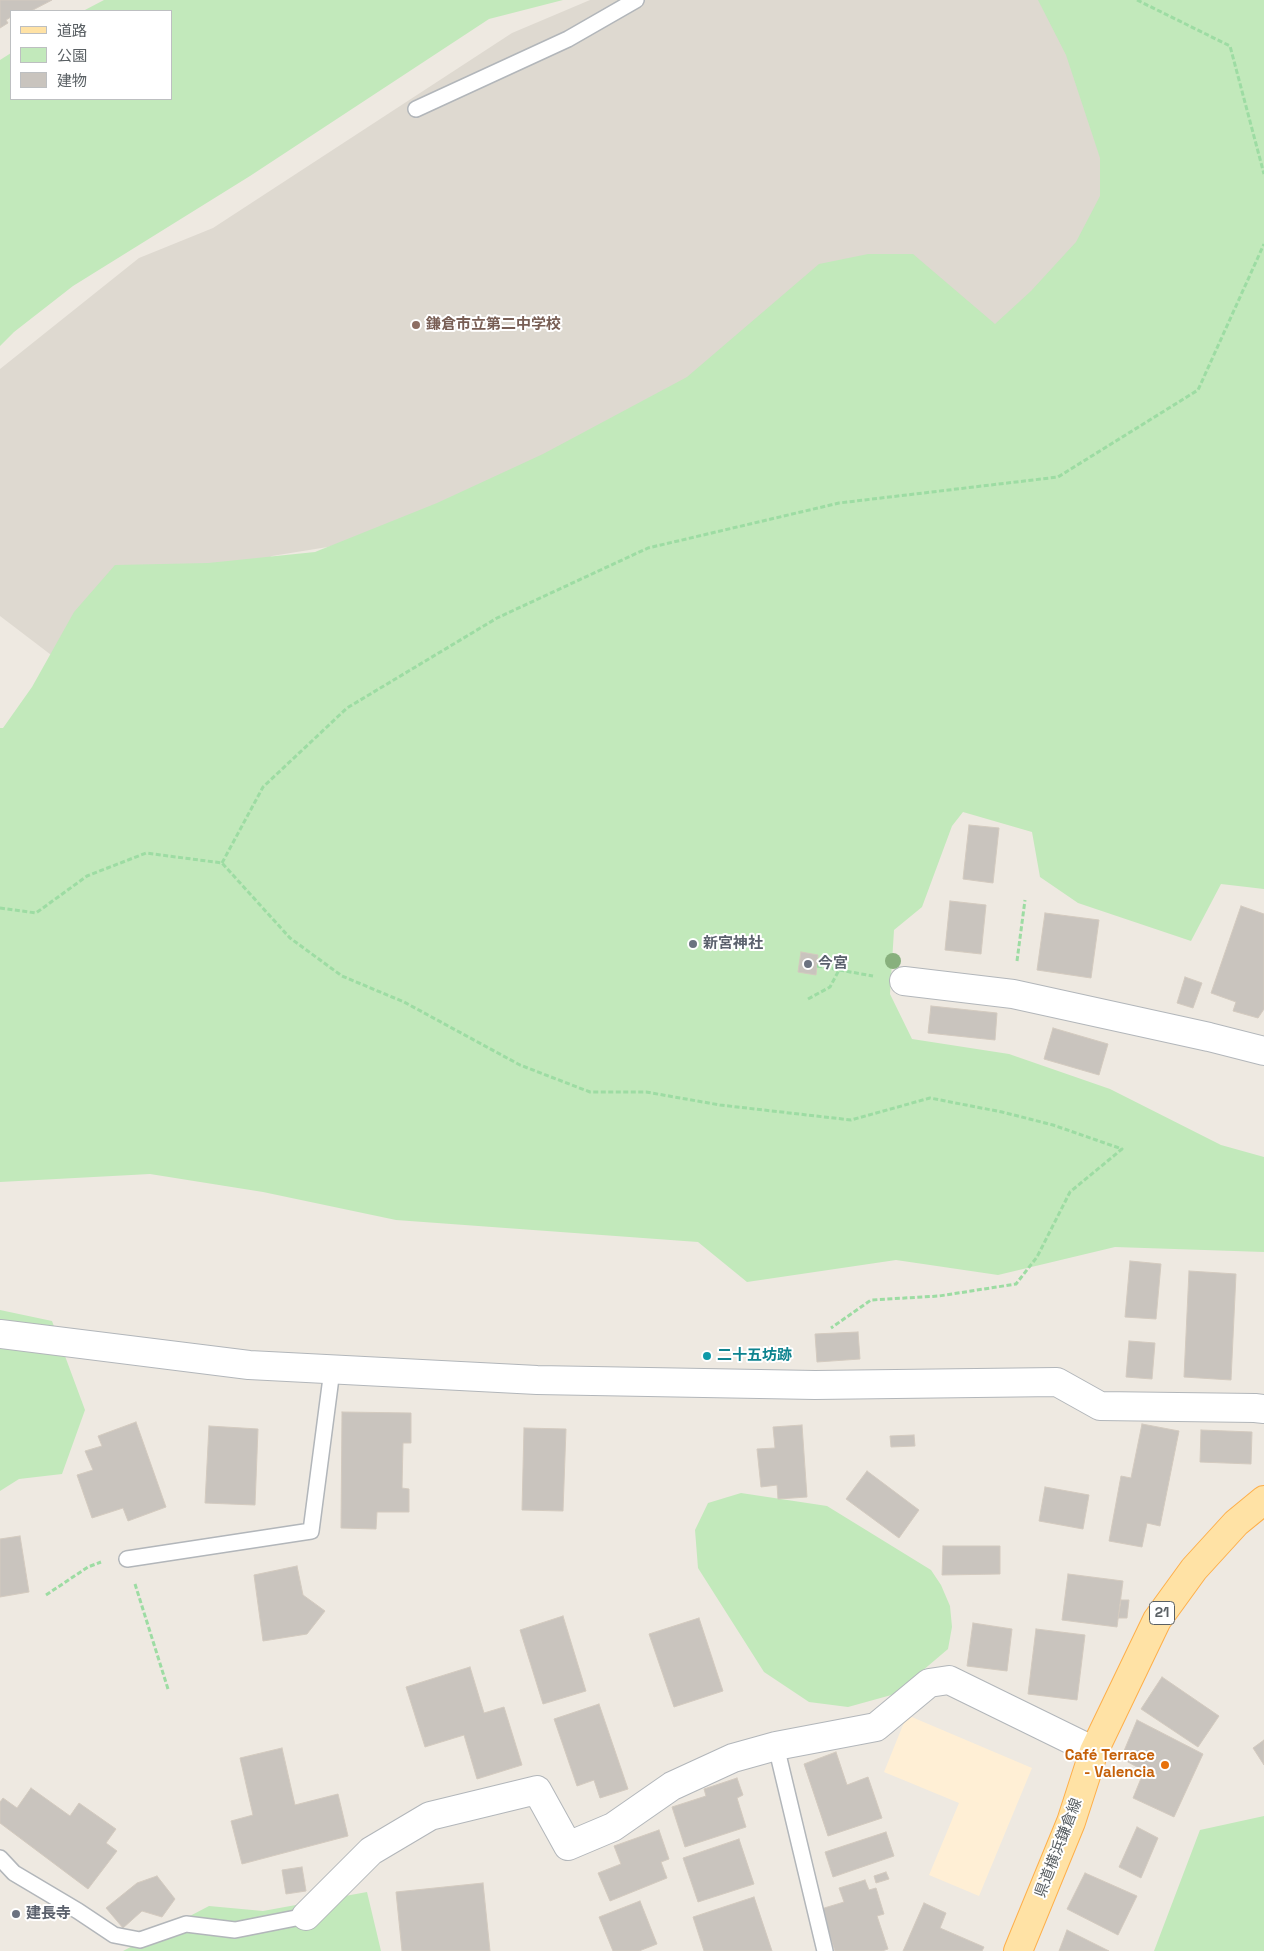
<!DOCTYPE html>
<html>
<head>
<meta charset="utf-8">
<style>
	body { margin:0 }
	#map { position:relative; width:1264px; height:1951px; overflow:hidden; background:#eee9e1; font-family:"Space Grotesk","Noto Sans JP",sans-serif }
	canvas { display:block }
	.legend { position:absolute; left:10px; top:10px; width:162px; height:90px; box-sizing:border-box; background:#fff; border:1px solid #bdbfc1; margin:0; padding:6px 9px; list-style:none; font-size:15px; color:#5a6064 }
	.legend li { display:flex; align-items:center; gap:10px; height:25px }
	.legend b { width:25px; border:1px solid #bdbfc1 }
</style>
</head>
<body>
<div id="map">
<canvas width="1264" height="1951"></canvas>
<ul class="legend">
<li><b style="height:6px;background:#ffe2a5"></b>道路</li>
<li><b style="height:14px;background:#c2e9bb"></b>公園</li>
<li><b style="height:14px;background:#c9c4be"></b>建物</li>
</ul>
</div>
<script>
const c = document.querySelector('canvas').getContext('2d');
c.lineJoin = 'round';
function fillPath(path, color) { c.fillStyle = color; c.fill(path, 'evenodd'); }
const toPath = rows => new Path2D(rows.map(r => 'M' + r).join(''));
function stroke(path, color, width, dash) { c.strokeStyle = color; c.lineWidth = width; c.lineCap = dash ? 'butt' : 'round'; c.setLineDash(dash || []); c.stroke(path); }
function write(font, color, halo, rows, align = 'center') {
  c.font = font + ' "Space Grotesk","Noto Sans JP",sans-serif'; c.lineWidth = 4; c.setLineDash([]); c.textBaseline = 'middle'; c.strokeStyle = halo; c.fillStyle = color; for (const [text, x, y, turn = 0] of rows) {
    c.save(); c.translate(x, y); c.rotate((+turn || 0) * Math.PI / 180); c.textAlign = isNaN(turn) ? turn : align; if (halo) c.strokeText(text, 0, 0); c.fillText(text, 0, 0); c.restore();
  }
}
const commercial = toPath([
	[907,1715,1032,1768,979,1896,929,1875,959,1803,884,1772]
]);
const education = toPath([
	[590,0,1078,0,1156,206,995,356,757,355,408,534,272,556,63,664,0,616,0,369,139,258,213,228,512,33]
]);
const green = toPath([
	[104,0,563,0,489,19,250,176,73,286,14,332,0,346,0,60,11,53,11,99,171,99,171,11,83,11],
	[1038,0,1264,0,1264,889,1221,884,1191,941,1078,903,1040,877,1032,832,963,812,952,826,922,907,894,930,890,994,912,1039,1009,1054,1110,1089,1221,1145,1264,1157,1264,1252,1115,1247,998,1275,896,1260,747,1282,698,1242,396,1220,263,1192,150,1174,0,1182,0,728,3,728,32,687,74,612,115,565,208,563,315,552,437,503,543,454,687,377,819,264,868,254,913,254,995,324,1031,291,1076,242,1100,196,1100,158,1066,55],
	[0,1310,52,1321,85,1410,62,1474,19,1479,0,1491],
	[741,1493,827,1506,931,1570,941,1585,950,1606,952,1627,948,1649,895,1694,848,1707,809,1702,764,1672,698,1568,695,1530,708,1503],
	[1264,1816,1264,1951,1154,1951,1200,1830],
	[367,1892,381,1951,123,1951,209,1906,263,1911]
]);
const building = toPath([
	[0,0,52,0,31,11,11,11,11,17,6,20,8,23,0,28,0,0],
	[969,825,999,828,993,883,963,879,969,825],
	[950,901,986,905,981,954,945,950,950,901],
	[1241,906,1264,914,1264,1009,1258,1018,1233,1011,1236,1002,1211,993,1241,906],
	[1045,913,1099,920,1091,978,1037,970,1045,913],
	[801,952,818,955,816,975,798,972,801,952],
	[1185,977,1202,983,1193,1008,1177,1003,1185,977],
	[931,1006,997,1013,995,1040,928,1033,931,1006],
	[1053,1028,1108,1044,1099,1075,1044,1059,1053,1028],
	[1130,1261,1161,1264,1156,1319,1125,1317,1130,1261],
	[1189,1271,1236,1274,1231,1380,1184,1377,1189,1271],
	[858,1332,860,1359,817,1362,815,1334,858,1332],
	[1129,1341,1155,1343,1152,1379,1126,1377,1129,1341],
	[342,1412,411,1413,411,1443,403,1443,402,1488,409,1489,409,1512,377,1512,376,1529,341,1528,342,1412],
	[136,1422,166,1507,128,1521,123,1508,92,1518,77,1475,93,1470,85,1451,102,1446,98,1436,136,1422],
	[1142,1424,1179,1431,1160,1526,1147,1523,1142,1547,1109,1541,1121,1476,1131,1478,1142,1424],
	[802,1425,807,1497,778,1499,777,1485,761,1487,757,1449,775,1448,773,1427,802,1425],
	[209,1426,258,1429,255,1505,205,1503,209,1426],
	[524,1428,566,1429,563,1511,522,1510,524,1428],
	[1201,1430,1252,1432,1251,1464,1200,1462,1201,1430],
	[914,1435,915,1446,891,1447,890,1436,914,1435],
	[867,1471,919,1510,899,1538,846,1499,867,1471],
	[1045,1487,1089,1495,1083,1529,1039,1521,1045,1487],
	[20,1536,29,1592,0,1597,0,1539,20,1536],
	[943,1546,1000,1546,1000,1574,942,1575,943,1546],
	[297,1566,303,1595,325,1611,307,1634,263,1641,254,1575,297,1566],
	[1068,1574,1123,1581,1117,1627,1062,1620,1068,1574],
	[1121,1600,1129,1600,1127,1618,1118,1618,1121,1600],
	[563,1616,586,1691,543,1704,520,1630,563,1616],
	[699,1618,723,1691,674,1707,649,1634,699,1618],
	[973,1623,1012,1629,1007,1671,967,1666,973,1623],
	[1036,1629,1085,1635,1077,1700,1028,1694,1036,1629],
	[470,1667,484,1713,504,1707,522,1765,477,1779,464,1735,425,1747,406,1687,470,1667],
	[1162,1677,1219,1716,1198,1747,1141,1709,1162,1677],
	[599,1704,628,1789,600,1798,594,1780,577,1786,554,1719,599,1704],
	[1137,1720,1203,1754,1174,1817,1133,1798,1144,1771,1121,1758,1137,1720],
	[1264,1740,1264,1765,1253,1748,1264,1740],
	[282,1748,295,1805,338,1794,348,1836,242,1864,231,1821,253,1815,240,1758,282,1748],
	[836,1752,847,1785,868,1777,882,1818,828,1836,804,1764,836,1752],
	[737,1778,743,1795,737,1798,746,1827,685,1847,672,1807,706,1796,704,1789,737,1778],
	[31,1788,70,1816,79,1803,116,1829,106,1843,117,1851,88,1889,0,1823,0,1802,3,1798,17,1808,31,1788],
	[1137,1827,1158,1838,1141,1878,1119,1867,1137,1827],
	[659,1830,669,1859,661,1862,667,1878,610,1901,598,1873,621,1864,614,1846,659,1830],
	[886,1832,894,1856,833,1877,825,1852,886,1832],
	[739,1839,754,1884,698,1902,683,1858,739,1839],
	[302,1867,306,1891,286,1894,282,1870,302,1867],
	[886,1872,889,1879,876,1883,874,1876,886,1872],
	[1085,1873,1137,1896,1118,1935,1067,1909,1085,1873],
	[157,1876,175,1899,162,1917,142,1911,123,1928,106,1908,137,1883,157,1876],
	[865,1880,869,1890,876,1888,884,1914,877,1916,888,1949,882,1951,835,1951,821,1909,844,1902,839,1888,865,1880],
	[483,1883,490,1951,402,1951,396,1892,483,1883],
	[754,1897,772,1951,704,1951,693,1917,754,1897],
	[640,1901,657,1944,639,1951,613,1951,599,1917,640,1901],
	[924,1903,946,1913,940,1928,984,1947,982,1951,903,1951,924,1903],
	[1067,1930,1109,1951,1059,1951,1067,1930]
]);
const path = toPath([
	[1137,0,1230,46,1264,174],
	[222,863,263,787,347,708,497,618,648,548,839,503,1058,477,1198,390,1264,244],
	[0,908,36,913,87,876,146,853,222,863,290,938,342,976,404,1002,520,1065,590,1092,646,1092,720,1105,851,1120,930,1098,1002,1112,1053,1125,1122,1149,1070,1192,1037,1257,1016,1284,939,1296,871,1300,831,1328],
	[1017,961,1025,900],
	[817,966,873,976],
	[808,999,830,987,839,970],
	[135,1584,168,1689],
	[46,1595,88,1567,101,1562]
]);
const service = toPath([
	[416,109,568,39,636,0],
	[127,1559,311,1531,332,1370],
	[776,1746,825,1951],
	[0,1858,14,1873,78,1911,114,1935,140,1940,186,1924,235,1930,306,1916]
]);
const minor = toPath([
	[904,981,1013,994,1209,1037,1264,1051],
	[0,1334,249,1365,537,1380,815,1385,1057,1382,1100,1406,1255,1408,1264,1409],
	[306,1916,371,1851,430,1816,537,1790,568,1846,613,1827,672,1786,733,1758,776,1746,876,1727,929,1683,949,1680,1094,1751]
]);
const primary = toPath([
	[1018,1951,1071,1822,1094,1751,1157,1620,1194,1569,1236,1523,1264,1500]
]);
const trees = [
	[893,961]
];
const markers = [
	[416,325,5,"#8d6e63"],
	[693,944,5,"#6b7280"],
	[808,964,5,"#6b7280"],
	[707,1356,5,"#0f9aa8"],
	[1165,1765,5,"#e8710a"],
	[16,1914,5,"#6b7280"]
];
const shields = [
	[1162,1613,25]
];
const shieldNames = [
	["21",1162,1613]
];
const educationNames = [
	["鎌倉市立第二中学校",426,325]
];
const worshipNames = [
	["新宮神社",703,944],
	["今宮",818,964],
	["建長寺",26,1914]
];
const cultureNames = [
	["二十五坊跡",717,1356]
];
const foodNames = [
	["Café Terrace",1155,1756],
	["- Valencia",1155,1773]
];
const streetNames = [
	["県道横浜鎌倉線",1059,1848,-69]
];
fillPath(commercial, '#ffefd5');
fillPath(education, '#ded9d0');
fillPath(green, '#c2e9bb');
fillPath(building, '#c9c4be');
stroke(building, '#d3cabf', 1);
stroke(service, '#b2b6ba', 18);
stroke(minor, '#b2b6ba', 30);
stroke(primary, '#feaf4a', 30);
stroke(path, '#9ddca3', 3, [5, 2.5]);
stroke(service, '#fff', 15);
stroke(minor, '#fff', 28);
stroke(primary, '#ffe2a5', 28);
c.fillStyle = '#88b07d';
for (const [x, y] of trees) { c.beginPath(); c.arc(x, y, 8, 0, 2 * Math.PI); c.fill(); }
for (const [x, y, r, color] of markers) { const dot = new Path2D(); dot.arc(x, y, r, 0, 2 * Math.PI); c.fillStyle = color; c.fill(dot); stroke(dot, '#fff', 2); }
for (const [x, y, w] of shields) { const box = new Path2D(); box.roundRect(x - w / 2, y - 11.5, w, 23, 4); c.fillStyle = '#fff'; c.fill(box); stroke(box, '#5a6064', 1); }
write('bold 14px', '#5a6064', null, shieldNames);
write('bold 15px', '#785e54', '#fff', educationNames, 'left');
write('bold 15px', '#5b616d', '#fff', worshipNames, 'left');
write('bold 15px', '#0d838f', '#fff', cultureNames, 'left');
write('bold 15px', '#c56008', '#fff', foodNames, 'right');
write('15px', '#5a6064', '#fff', streetNames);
</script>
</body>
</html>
